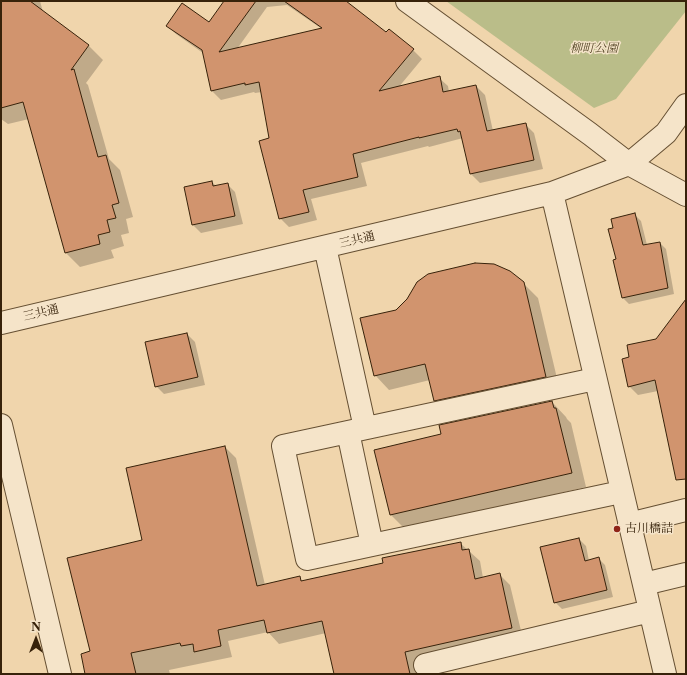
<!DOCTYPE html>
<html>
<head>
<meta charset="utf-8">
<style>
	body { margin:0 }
	#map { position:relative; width:687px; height:675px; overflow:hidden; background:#f0d5ac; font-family:"Libre Caslon Text",serif }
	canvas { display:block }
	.frame { position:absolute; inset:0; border:2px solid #37220a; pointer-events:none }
	.north { position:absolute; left:16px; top:619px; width:40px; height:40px; -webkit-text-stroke:3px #f5e4c9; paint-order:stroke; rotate:0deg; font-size:11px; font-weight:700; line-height:16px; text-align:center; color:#37220a }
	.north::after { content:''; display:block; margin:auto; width:14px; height:18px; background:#37220a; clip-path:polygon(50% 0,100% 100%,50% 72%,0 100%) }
</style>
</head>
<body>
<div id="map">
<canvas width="687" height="675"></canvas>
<div class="frame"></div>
<div class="north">N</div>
</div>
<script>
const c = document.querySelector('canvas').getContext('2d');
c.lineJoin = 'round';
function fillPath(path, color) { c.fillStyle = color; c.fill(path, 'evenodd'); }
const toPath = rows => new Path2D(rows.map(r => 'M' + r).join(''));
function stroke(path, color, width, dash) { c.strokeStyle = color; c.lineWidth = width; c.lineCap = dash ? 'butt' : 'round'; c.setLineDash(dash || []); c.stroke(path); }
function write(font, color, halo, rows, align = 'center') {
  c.font = font + ' "Libre Caslon Text","Noto Serif JP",serif'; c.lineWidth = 3; c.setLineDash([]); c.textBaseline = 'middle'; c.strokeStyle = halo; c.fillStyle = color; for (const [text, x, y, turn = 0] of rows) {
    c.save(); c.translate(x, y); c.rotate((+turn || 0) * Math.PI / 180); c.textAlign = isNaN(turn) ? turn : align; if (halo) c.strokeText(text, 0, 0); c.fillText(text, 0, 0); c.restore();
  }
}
const green = toPath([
	[446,1,686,1,686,11,616,99,594,108]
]);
const shadow = toPath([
	[1,1,40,1,43,12,88,45,103,60,86,83,88,85,109,159,120,170,133,217,126,219,129,233,121,235,124,246,111,250,114,258,80,267,66,253,29,119,8,124,1,119],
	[225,1,345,1,386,34,413,50,422,59,398,88,439,78,448,86,449,92,476,86,485,95,493,131,525,124,534,133,543,169,480,183,471,174,463,138,429,147,428,146,361,163,367,186,311,199,317,220,289,227,280,218,271,139,262,92,255,93,254,92,221,100,212,91,203,53,176,34,167,25,209,23],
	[287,5,322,29,237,49,267,7],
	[212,182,216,186,227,184,235,192,243,224,201,233,193,225,185,188],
	[634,214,641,221,647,245,660,243,666,249,674,294,629,304,623,298,617,260,614,229],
	[523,283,538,298,560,391,449,415,435,400,430,380,389,390,375,375,396,311,408,300],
	[686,301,686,447,658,391,638,395,629,386,631,358,657,340],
	[187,334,195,342,205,385,164,394,156,386],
	[552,402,566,417,567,419,571,423,586,487,405,529,390,514,442,435],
	[225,447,236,458,265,585,299,577,303,582,384,563,460,543,480,561,483,578,499,574,510,585,523,639,416,663,418,674,335,674,326,633,279,644,268,632,228,641,232,657,169,670,170,674,87,674,92,652,144,540],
	[579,539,586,546,589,561,598,558,605,565,613,597,562,609,555,602]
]);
const building = toPath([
	[1,1,30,1,89,45,71,70,74,69,98,157,106,155,119,203,112,205,116,218,107,220,110,232,98,235,100,244,65,253,23,102,1,108,1,1],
	[224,1,256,1,219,52,322,28,284,1,346,1,386,32,389,29,414,49,379,91,440,76,443,92,476,85,487,131,526,123,534,160,470,174,460,131,458,132,457,129,419,138,419,137,353,154,358,177,303,190,309,212,279,219,259,141,269,138,259,82,245,85,245,83,211,91,202,50,166,26,182,3,209,22,224,1],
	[212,181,213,186,228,183,235,216,192,225,184,187,212,181],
	[635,213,643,245,660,242,668,288,622,298,613,260,616,259,608,229,613,228,611,219,635,213],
	[475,263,494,264,510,271,524,282,546,377,434,401,425,364,374,376,360,318,396,310,407,299,417,282,428,274,475,263],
	[686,299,686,479,676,480,655,380,628,387,622,359,629,357,627,345,656,339,686,299],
	[187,333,198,377,155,387,145,342,187,333],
	[552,401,554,408,556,408,572,473,390,515,374,450,441,434,439,425,552,401],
	[225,446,257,586,300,576,301,581,383,563,382,558,461,542,462,550,469,549,475,579,500,573,512,628,405,652,410,674,334,674,322,621,267,633,264,620,218,630,221,646,194,652,193,644,181,646,180,643,131,653,136,674,85,674,81,654,90,651,67,558,142,540,126,468,225,446],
	[579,538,585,561,599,557,607,590,554,603,540,547,579,538]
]);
const minor = toPath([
	[407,1,590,134,629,164,686,195],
	[552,193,665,674],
	[325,247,365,428],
	[1,323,552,193,629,164,666,133,686,105],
	[595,379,348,432,372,545,621,492],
	[1,425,60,674],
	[348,432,283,446,307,559,372,545],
	[629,524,686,510],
	[644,584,686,574],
	[425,665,650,611]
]);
const markers = [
	[617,529,4,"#8f2418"]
];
const parkNames = [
	["柳町公園",594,49]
];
const streetNames = [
	["三共通",357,240,-13],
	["三共通",41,313,-13]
];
const poiNames = [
	["古川橋詰",625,529]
];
fillPath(green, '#babd89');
fillPath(shadow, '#0003');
fillPath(building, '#d1946e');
stroke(building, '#37220a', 1);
stroke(minor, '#654f32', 24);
stroke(minor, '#f5e4c9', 22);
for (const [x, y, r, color] of markers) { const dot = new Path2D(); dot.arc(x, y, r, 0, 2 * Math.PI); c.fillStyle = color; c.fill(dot); stroke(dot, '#f5e4c9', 1.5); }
write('italic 12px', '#58492a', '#f5e4c9', parkNames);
write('12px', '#37220a', '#f5e4c9', streetNames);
write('12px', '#37220a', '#f5e4c9', poiNames, 'left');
</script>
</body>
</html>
